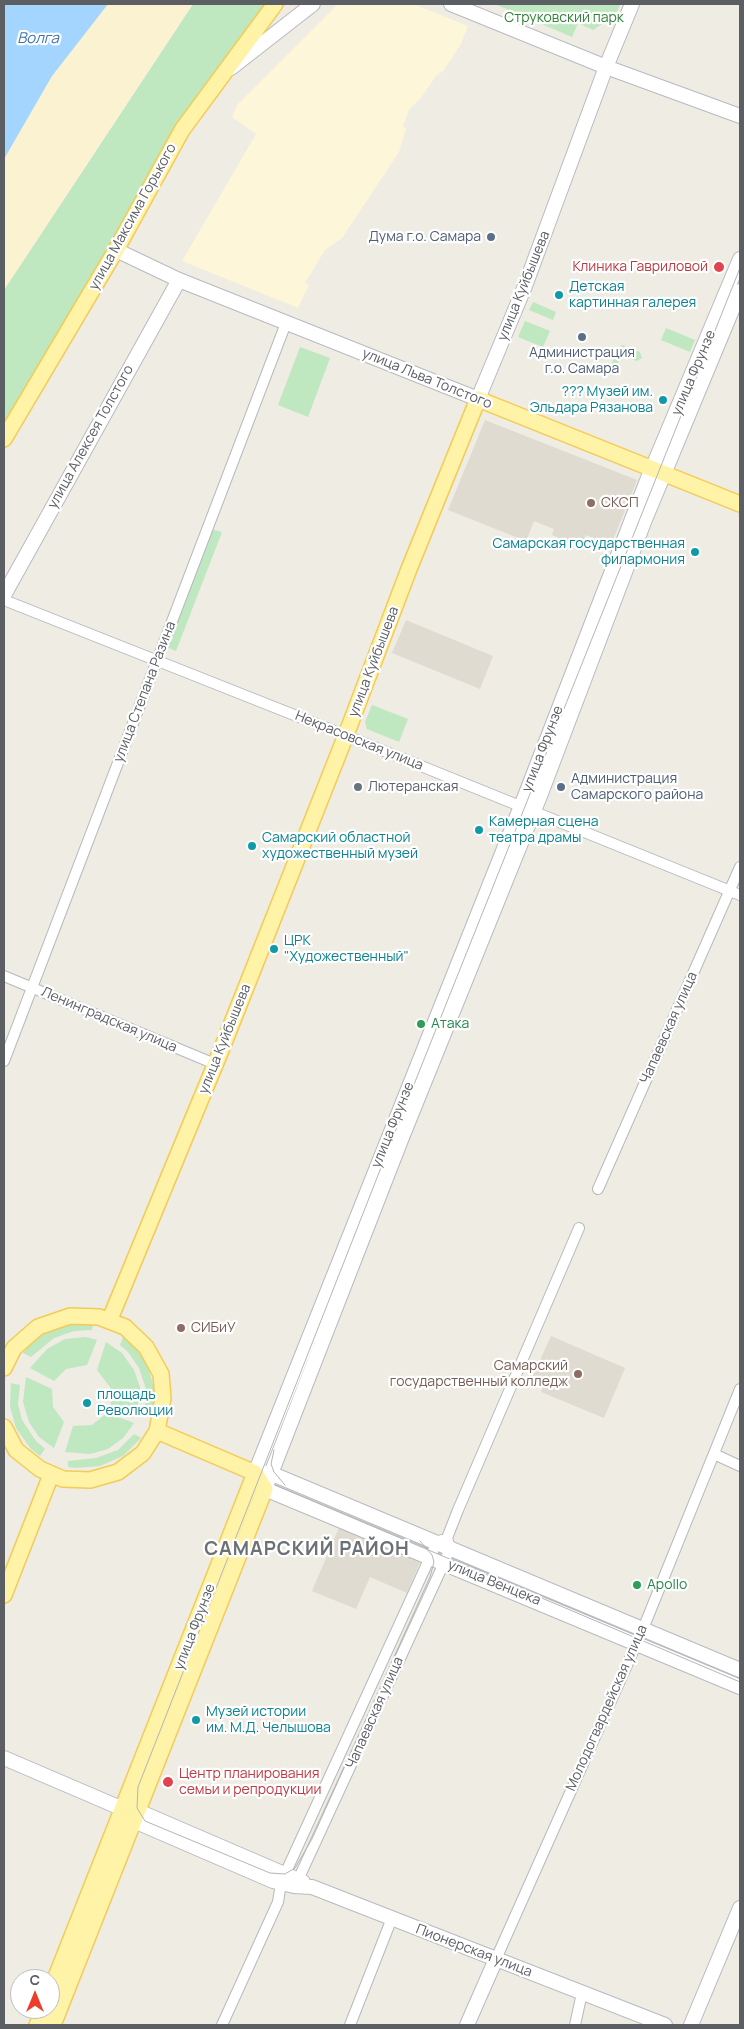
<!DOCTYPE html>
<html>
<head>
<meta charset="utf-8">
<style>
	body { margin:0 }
	#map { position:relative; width:744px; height:2029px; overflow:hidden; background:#eeece3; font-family:Manrope,sans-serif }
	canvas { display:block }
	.frame { position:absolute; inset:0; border:5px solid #5b5f64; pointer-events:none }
	.north { position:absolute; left:10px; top:1969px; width:50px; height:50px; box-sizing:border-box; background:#fff; border:1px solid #bdbfc1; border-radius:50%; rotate:0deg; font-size:14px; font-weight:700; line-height:20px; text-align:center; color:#5b5f64 }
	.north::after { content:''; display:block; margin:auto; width:18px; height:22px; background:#ed3e2b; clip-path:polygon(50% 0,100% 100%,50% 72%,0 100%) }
</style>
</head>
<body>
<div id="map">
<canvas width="744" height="2029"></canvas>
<div class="frame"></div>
<div class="north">С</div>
</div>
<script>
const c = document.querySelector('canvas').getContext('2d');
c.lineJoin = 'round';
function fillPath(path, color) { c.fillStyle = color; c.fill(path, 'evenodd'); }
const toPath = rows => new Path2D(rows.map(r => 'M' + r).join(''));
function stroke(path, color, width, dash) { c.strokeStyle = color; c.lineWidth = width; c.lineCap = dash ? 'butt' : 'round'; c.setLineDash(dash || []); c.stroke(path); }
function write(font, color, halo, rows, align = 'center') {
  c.font = font + ' Manrope,sans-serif'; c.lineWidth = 4.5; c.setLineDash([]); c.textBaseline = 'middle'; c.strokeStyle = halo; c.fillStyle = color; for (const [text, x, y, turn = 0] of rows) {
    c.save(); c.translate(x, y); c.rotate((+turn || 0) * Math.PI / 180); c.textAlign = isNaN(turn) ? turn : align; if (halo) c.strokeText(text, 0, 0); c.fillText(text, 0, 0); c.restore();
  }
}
const commercial = toPath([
	[338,4,414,4,468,26,461,44,444,70,436,76,421,98,409,110,403,126,406,129,399,152,342,238,325,250,305,283,309,285,298,308,182,261,256,134,232,117,237,105]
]);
const education = toPath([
	[485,420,637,480,611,545,586,535,581,546,552,535,554,529,534,521,526,541,448,510],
	[406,620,493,656,480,689,392,653],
	[551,1336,625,1368,604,1418,541,1392,543,1386,531,1380],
	[340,1525,421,1560,407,1593,370,1577,356,1609,312,1591]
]);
const green = toPath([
	[193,4,265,4,234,48,116,235,4,425,4,290],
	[495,4,620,4,616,15,593,30,578,23,572,37],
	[533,302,556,312,553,320,529,310],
	[525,321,550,331,543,347,518,337],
	[666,328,695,340,690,352,661,340],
	[622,345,640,352,642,358,637,361,621,355,614,373,609,371,618,348],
	[300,347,330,358,308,417,278,405],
	[211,529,222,532,176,651,166,647],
	[372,705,408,719,399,742,367,729,365,722],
	[72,1323,93,1324,92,1330,74,1331,54,1338,31,1357,23,1353,32,1342,50,1330],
	[86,1337,97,1340,87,1365,66,1369,54,1381,30,1368,47,1349,65,1339],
	[123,1337,135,1346,148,1365,154,1389,153,1406,145,1405,146,1389,139,1368,128,1352,120,1345],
	[106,1342,122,1353,134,1370,140,1387,137,1413,111,1405,110,1387,97,1370],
	[26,1377,52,1389,53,1407,64,1422,54,1448,39,1437,29,1422,23,1402],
	[11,1383,20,1385,18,1404,22,1420,36,1441,45,1449,40,1456,31,1449,16,1428,10,1406],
	[107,1413,134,1423,123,1438,108,1449,90,1454,65,1452,73,1426,92,1425],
	[134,1434,141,1438,123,1456,100,1466,75,1468,68,1467,68,1461,96,1458,118,1450]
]);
const sand = toPath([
	[108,4,193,4,4,290,4,159,52,76]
]);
const water = toPath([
	[4,4,108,4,52,76,4,159]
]);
const street = toPath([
	[4,600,332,730,740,895],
	[4,976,215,1064],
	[4,1061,286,323],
	[598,1189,740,867],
	[714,1454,740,1466],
	[285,1874,437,1542,442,1540],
	[298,1880,444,1563,450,1548,447,1538,458,1510,579,1228],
	[496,1959,643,1629,740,1389],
	[222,2025,278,1902,281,1883],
	[350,2025,392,1918],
	[575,2025,582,1993]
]);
const secondary = toPath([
	[451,4,606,67,740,116],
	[231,68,313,4],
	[116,250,179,280,478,399,525,286,606,67,632,4],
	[740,259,646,483,527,791,255,1473,270,1473,740,1670],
	[740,291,644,522,540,796,401,1140,265,1489,740,1687],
	[4,595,179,280],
	[4,1758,123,1809],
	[138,1811,303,1882],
	[134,1821,273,1881,294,1886,312,1887,665,2025],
	[467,2025,496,1959],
	[691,2025,740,1908]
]);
const primary = toPath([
	[4,439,116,250,182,130,275,4],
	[110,1319,222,1048,346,735,409,569,478,399,740,504],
	[4,1368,14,1348,38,1327,70,1316,99,1317,125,1327,146,1347,161,1374,163,1398,157,1431,143,1453,118,1472,90,1480,63,1479,40,1469,16,1450,4,1427],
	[4,1595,51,1475],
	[50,1992,255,1473],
	[37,2025,44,2009],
	[53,2025,265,1489,255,1473,157,1431]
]);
const tram = toPath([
	[274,1450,271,1464,274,1472,285,1485],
	[275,1485,740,1682],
	[420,1541,432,1555,434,1562,430,1577,312,1839,295,1868,285,1874,270,1873,145,1821,137,1808,138,1787,393,1137,740,268]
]);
const markers = [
	[491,237,5,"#5c6f8a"],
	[719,267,6,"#e0444e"],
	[559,295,5,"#0f9aa8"],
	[582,337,5,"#5c6f8a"],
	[663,400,5,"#0f9aa8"],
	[591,503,5,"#8d6e63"],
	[695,552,5,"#0f9aa8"],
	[358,787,5,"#6b7280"],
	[561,787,5,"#5c6f8a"],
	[479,830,5,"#0f9aa8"],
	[252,846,5,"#0f9aa8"],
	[274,949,5,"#0f9aa8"],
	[421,1024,5,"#2e9e5b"],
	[181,1328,5,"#8d6e63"],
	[578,1374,5,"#8d6e63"],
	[87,1403,5,"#0f9aa8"],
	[637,1585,5,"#2e9e5b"],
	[196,1720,5,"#0f9aa8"],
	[168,1782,6,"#e0444e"]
];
const parkNames = [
	["Струковский парк",564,18]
];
const streetNames = [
	["улица Максима Горького",133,217,-61],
	["улица Куйбышева",524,286,-68],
	["улица Фрунзе",694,373,-67],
	["улица Льва Толстого",427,379,22],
	["улица Алексея Толстого",91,437,-61],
	["улица Куйбышева",374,662,-69],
	["улица Степана Разина",145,692,-69],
	["Некрасовская улица",359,741,22],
	["улица Фрунзе",543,749,-69],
	["Ленинградская улица",109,1020,23],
	["Чапаевская улица",669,1028,-66],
	["улица Куйбышева",225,1039,-68],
	["улица Фрунзе",393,1125,-68],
	["улица Венцека",494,1583,22],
	["улица Фрунзе",195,1627,-69],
	["Молодогвардейская улица",607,1708,-66],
	["Чапаевская улица",375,1713,-66],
	["Пионерская улица",474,1951,21]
];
const serviceNames = [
	["Дума г.о. Самара",481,237],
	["Администрация",582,353,"center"],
	["г.о. Самара",582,369,"center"],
	["Администрация",571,779,"left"],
	["Самарского района",571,795,"left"]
];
const healthNames = [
	["Клиника Гавриловой",708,267],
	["Центр планирования",179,1774,"left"],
	["семьи и репродукции",179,1790,"left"]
];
const cultureNames = [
	["Детская",569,287],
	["картинная галерея",569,303],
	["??? Музей им.",653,392,"right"],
	["Эльдара Рязанова",653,408,"right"],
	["Самарская государственная",685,544,"right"],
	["филармония",685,560,"right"],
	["Камерная сцена",489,822],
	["театра драмы",489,838],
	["Самарский областной",262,838],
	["художественный музей",262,854],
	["ЦРК",284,941],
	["\"Художественный\"",284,957],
	["площадь",97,1395],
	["Революции",97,1411],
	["Музей истории",206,1712],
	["им. М.Д. Челышова",206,1728]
];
const educationNames = [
	["СКСП",601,503],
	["СИБиУ",191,1328],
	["Самарский",568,1366,"right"],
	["государственный колледж",568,1382,"right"]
];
const worshipNames = [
	["Лютеранская",368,787]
];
const leisureNames = [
	["Атака",431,1024],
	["Apollo",647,1585]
];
const waterNames = [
	["Волга",38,39]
];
const districtNames = [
	["САМАРСКИЙ РАЙОН",307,1550]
];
fillPath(commercial, '#fef6d8');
fillPath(education, '#dfdbd1');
fillPath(green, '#bfe7c0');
fillPath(sand, '#fbf2d2');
fillPath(water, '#a3d5ff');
stroke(street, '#b6b9be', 12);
stroke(secondary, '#b7bac0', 16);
stroke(primary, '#f4cb56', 18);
stroke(street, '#fff', 10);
stroke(secondary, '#fff', 14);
stroke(primary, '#fff3a8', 15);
stroke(tram, '#b4b5b5', 1);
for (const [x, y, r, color] of markers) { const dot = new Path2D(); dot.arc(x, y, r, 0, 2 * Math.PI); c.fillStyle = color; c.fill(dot); stroke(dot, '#fff', 2); }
write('14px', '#328438', '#fff', parkNames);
write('14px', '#5b5f64', '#fff', streetNames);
write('14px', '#4e5e75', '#fff', serviceNames, 'right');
write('14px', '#be3a42', '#fff', healthNames, 'right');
write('14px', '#0d838f', '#fff', cultureNames, 'left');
write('14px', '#785e54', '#fff', educationNames, 'left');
write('14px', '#5b616d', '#fff', worshipNames, 'left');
write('14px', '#27864d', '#fff', leisureNames, 'left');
write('italic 15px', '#3d75b4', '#fff', waterNames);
c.letterSpacing = '1px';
write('bold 19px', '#6c7176', '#fff', districtNames);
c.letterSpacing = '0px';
</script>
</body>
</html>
